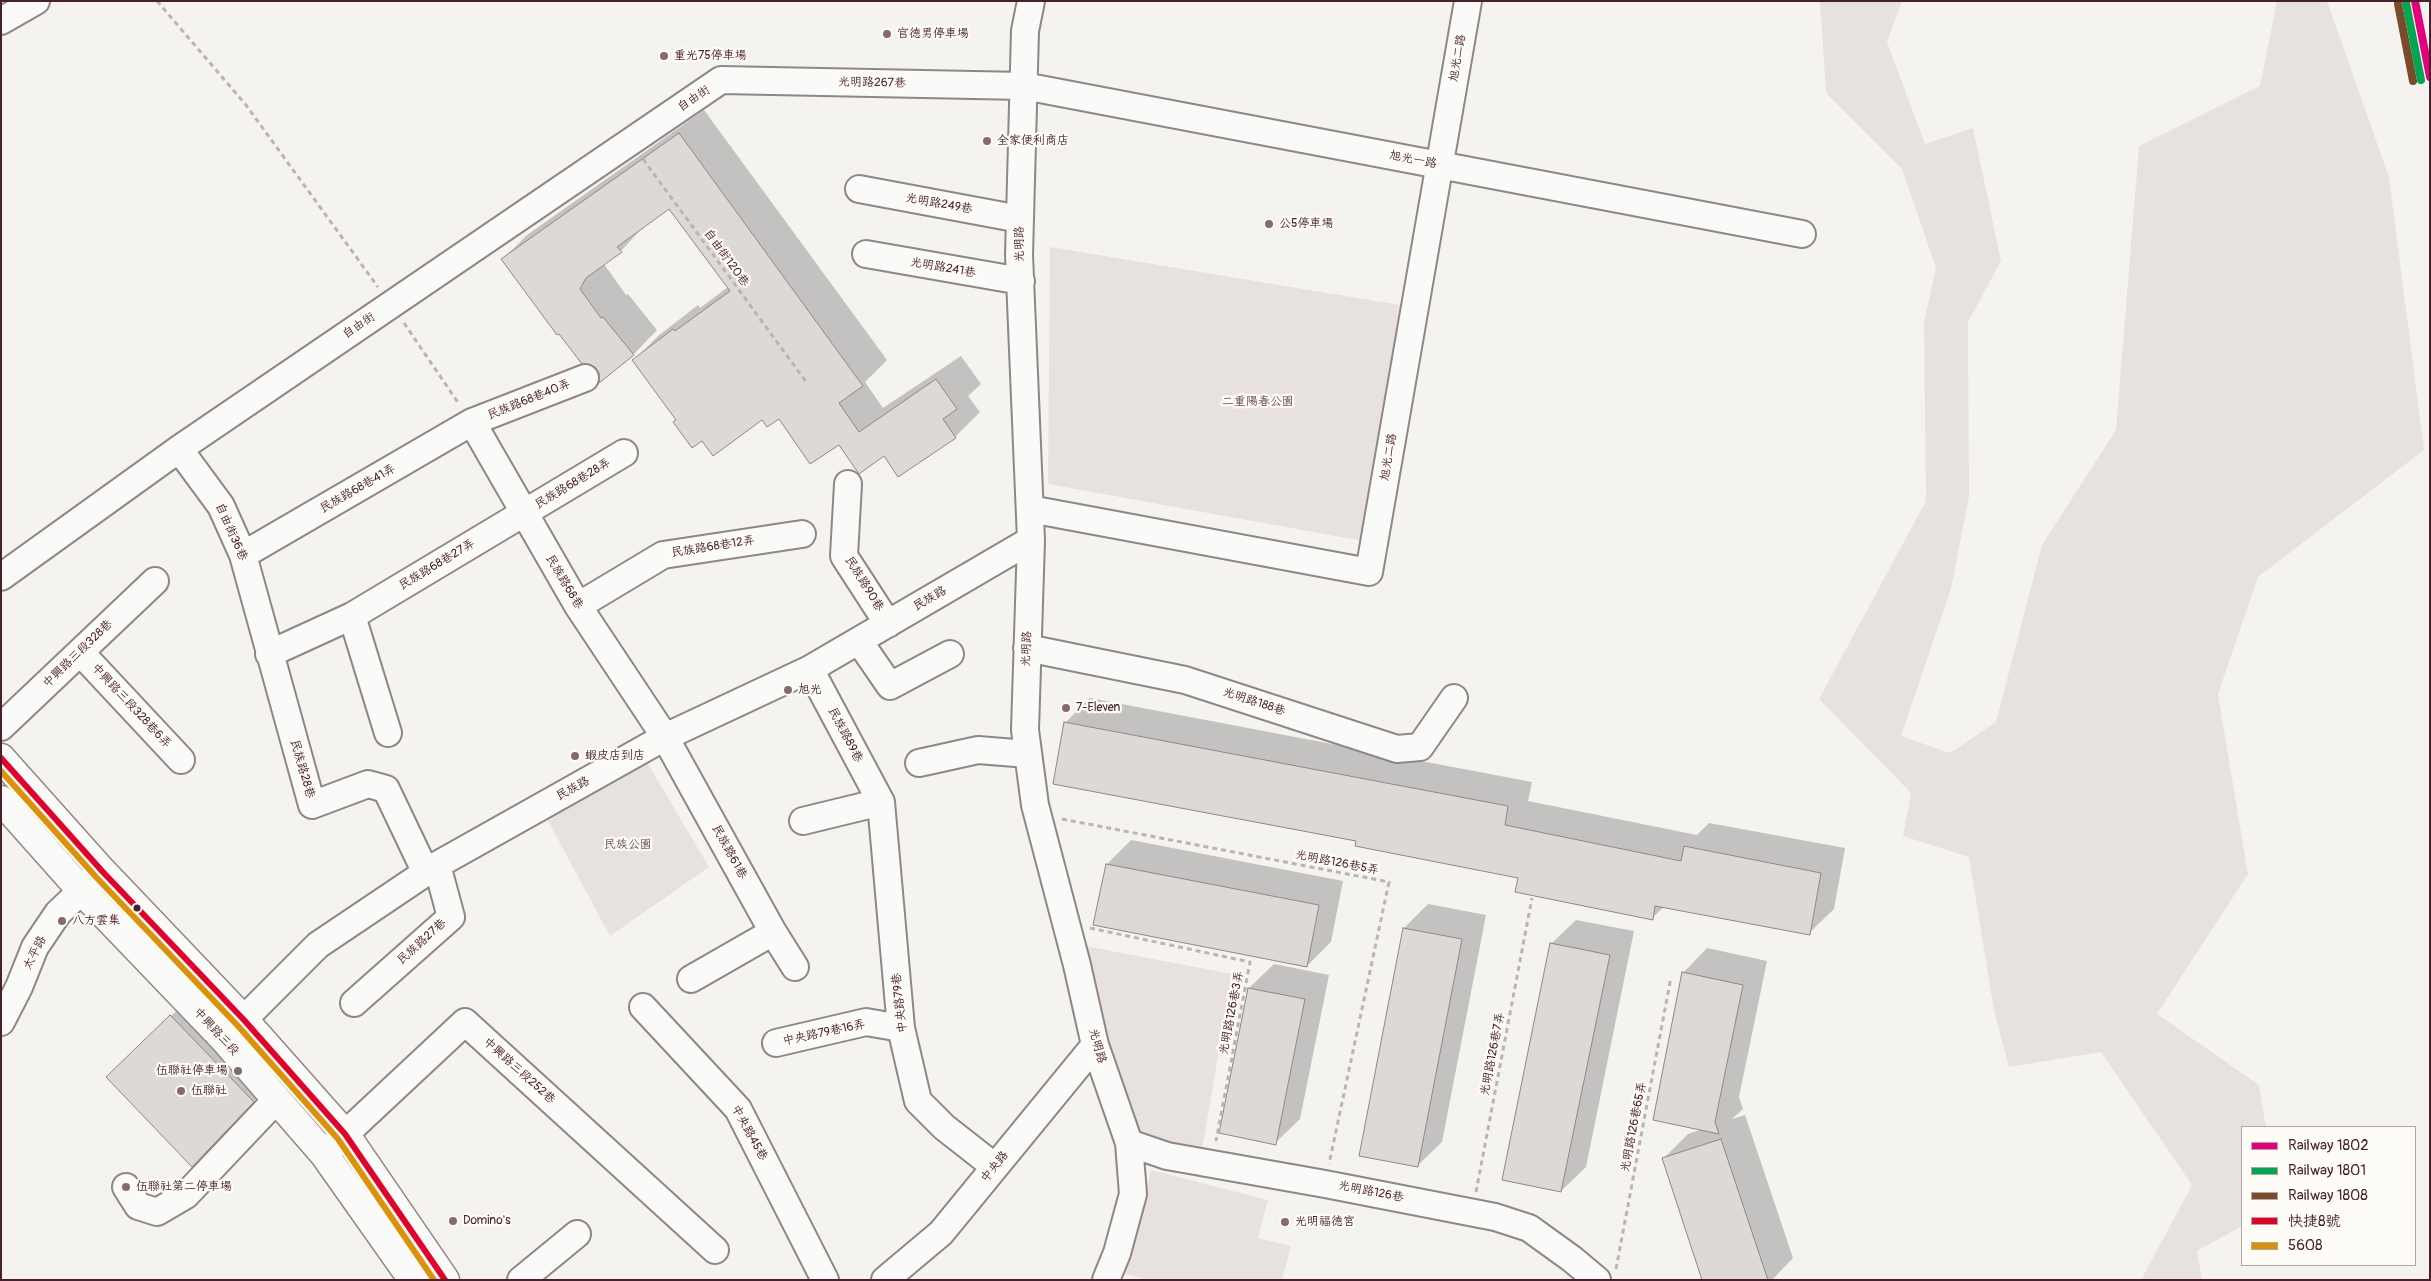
<!DOCTYPE html>
<html>
<head>
<meta charset="utf-8">
<style>
	body { margin:0 }
	#map { position:relative; width:2431px; height:1281px; overflow:hidden; background:#f5f3f0; font-family:Pangolin,"LXGW WenKai TC",sans-serif }
	canvas { display:block }
	.frame { position:absolute; inset:0; border:2px solid #4a1f2b; pointer-events:none }
	.legend { position:absolute; left:2241px; top:1126px; width:175px; height:140px; box-sizing:border-box; background:#fdfcf7; border:1px solid #b5a4a5; margin:0; padding:6px 9px; list-style:none; font-size:15px; color:#4a1f2b }
	.legend li { display:flex; align-items:center; gap:10px; height:25px }
	.legend b { width:25px; border:1px solid #b5a4a5 }
</style>
</head>
<body>
<div id="map">
<canvas width="2431" height="1281"></canvas>
<div class="frame"></div>
<ul class="legend">
<li><b style="height:6px;background:#e5007d"></b>Railway 1802</li>
<li><b style="height:6px;background:#00a651"></b>Railway 1801</li>
<li><b style="height:6px;background:#7a4b2a"></b>Railway 1808</li>
<li><b style="height:6px;background:#e4002b"></b>快捷8號</li>
<li><b style="height:6px;background:#dd9206"></b>5608</li>
</ul>
</div>
<script>
const c = document.querySelector('canvas').getContext('2d');
c.lineJoin = 'round';
function fillPath(path, color) { c.fillStyle = color; c.fill(path, 'evenodd'); }
const toPath = rows => new Path2D(rows.map(r => 'M' + r).join(''));
function stroke(path, color, width, dash) { c.strokeStyle = color; c.lineWidth = width; c.lineCap = dash ? 'butt' : 'round'; c.setLineDash(dash || []); c.stroke(path); }
function write(font, color, halo, rows, align = 'center') {
  c.font = font + ' Pangolin,"LXGW WenKai TC",sans-serif'; c.lineWidth = 4.5; c.setLineDash([]); c.textBaseline = 'middle'; c.strokeStyle = halo; c.fillStyle = color; for (const [text, x, y, turn = 0] of rows) {
    c.save(); c.translate(x, y); c.rotate((+turn || 0) * Math.PI / 180); c.textAlign = isNaN(turn) ? turn : align; if (halo) c.strokeText(text, 0, 0); c.fillText(text, 0, 0); c.restore();
  }
}
const green = toPath([
	[1820,1,1902,1,1887,42,1925,144,1973,128,2001,261,1968,322,1969,496,1951,589,1901,736,1950,753,1996,722,2042,545,2116,430,2139,146,2260,86,2277,1,2327,1,2389,177,2424,450,2258,577,2218,694,2248,874,2157,1014,2259,1085,2266,1127,2242,1127,2242,1226,2197,1251,2202,1280,2141,1280,2192,1185,2101,1052,2009,1067,1994,1011,1969,857,1903,836,1911,793,1819,699,1926,501,1924,322,1936,268,1902,169,1826,93],
	[1050,247,1400,305,1363,541,1048,484],
	[638,747,709,867,610,936,539,804],
	[1080,945,1232,974,1202,1150,1141,1135,1103,1036],
	[1151,1170,1268,1200,1258,1238,1291,1246,1282,1280,1148,1280,1125,1274]
]);
const shadow = toPath([
	[704,110,887,360,865,382,883,408,961,356,981,384,968,396,980,412,955,437,899,475,884,455,839,443,779,417,762,418,702,439,677,420,634,360,658,336,698,305,700,308,728,287,670,207,644,226,621,251,604,264,626,295,628,294,657,330,633,355,600,373,503,259,527,235],
	[1090,698,1532,782,1528,801,1697,835,1709,823,1845,848,1834,909,1809,933,1665,906,1652,918,1520,877,1357,840,1066,722],
	[1131,840,1343,881,1331,942,1307,966,1107,864],
	[1428,904,1486,915,1442,1142,1417,1166,1404,928],
	[1576,920,1634,931,1586,1167,1561,1191,1551,944],
	[1707,948,1767,961,1739,1097,1743,1109,1732,1119,1745,1115,1793,1258,1772,1280,1704,1280,1663,1159,1688,1134,1703,1129,1683,973],
	[1274,964,1329,975,1300,1119,1275,1143,1249,988],
	[188,1000,269,1085,208,1149,124,1060]
]);
const building = toPath([
	[679,133,863,386,839,403,859,432,936,379,957,409,943,419,956,438,898,477,884,456,859,474,839,445,810,464,779,419,767,427,762,420,713,456,702,441,692,448,673,422,676,420,632,360,673,329,675,331,730,291,669,209,617,247,622,252,586,278,580,289,601,318,603,317,634,355,599,383,599,373,595,367,582,364,559,334,557,335,501,259,679,133],
	[1064,722,1508,806,1505,825,1681,861,1684,846,1821,873,1810,935,1655,906,1653,920,1515,892,1518,878,1355,846,1356,841,1053,784,1064,722],
	[1106,864,1319,905,1307,967,1093,925,1106,864],
	[1403,928,1462,939,1418,1167,1359,1156,1403,928],
	[1550,943,1610,955,1561,1192,1502,1180,1550,943],
	[1682,972,1743,985,1715,1122,1719,1134,1653,1120,1682,972],
	[1248,988,1305,999,1276,1145,1219,1133,1248,988],
	[170,1015,254,1102,192,1167,106,1077,170,1015],
	[1721,1139,1768,1280,1702,1280,1662,1158,1721,1139]
]);
const path = toPath([
	[157,1,246,105,378,287],
	[643,159,807,383],
	[404,323,459,404],
	[1062,819,1389,882,1329,1164],
	[1090,928,1250,962,1216,1141],
	[1476,1192,1532,898],
	[1616,1269,1671,977]
]);
const minor = toPath([
	[1031,1,1025,31,1019,255,1031,540,1025,730,1035,805,1077,965,1095,1045,1129,1143,1133,1194,1117,1253,1106,1280],
	[1,21,36,1],
	[859,189,1020,219],
	[866,254,1021,281],
	[472,422,578,606,665,737,773,932,795,967],
	[179,449,221,506,243,555,312,805,368,784,386,789,426,873],
	[848,484,844,556,888,624],
	[1030,509,1369,572,1468,1],
	[243,555,472,422,585,378],
	[1,577,179,449,721,80,1024,86,1802,234],
	[578,606,663,555,802,534],
	[352,616,388,733],
	[859,641,890,686,950,654],
	[1027,648,1185,680,1397,749,1420,747,1454,698],
	[80,652,181,760],
	[269,654,352,616,624,453],
	[810,669,881,802,901,1028,918,1101,944,1127,995,1167],
	[1,727,155,581],
	[919,763,978,750,1028,754],
	[803,821,881,802],
	[691,979,773,932],
	[354,1003,451,917,437,865],
	[643,1007,738,1109,825,1280],
	[1,1022,19,987,35,947,58,913,98,875],
	[229,1034,318,945,437,865,665,737,810,669,1031,540],
	[776,1043,866,1022,901,1028],
	[1129,1143,1167,1156,1325,1184,1495,1217,1529,1228,1572,1259,1597,1280],
	[328,1150,465,1022,715,1250],
	[126,1187,138,1206,157,1212,186,1195,277,1099],
	[521,1280,577,1234],
	[885,1280,941,1233,1095,1045]
]);
const major = toPath([
	[1,758,102,871,244,1020,345,1134,445,1280],
	[1,800,81,890,224,1039,324,1154,413,1280]
]);
const bus1 = toPath([
	[1,758,102,871,244,1020,345,1134,445,1280]
]);
const bus2 = toPath([
	[1,771,96,877,238,1026,338,1139,434,1280]
]);
const rail1 = toPath([
	[2415,1,2430,77]
]);
const rail2 = toPath([
	[2406,3,2421,80]
]);
const rail3 = toPath([
	[2398,4,2413,81]
]);
const markers = [
	[887,34,5,"#866970"],
	[664,56,5,"#866970"],
	[987,141,5,"#866970"],
	[1269,224,5,"#866970"],
	[788,690,5,"#866970"],
	[1066,708,5,"#866970"],
	[575,756,5,"#866970"],
	[137,908,4.5,"#4a1f2b"],
	[62,921,5,"#866970"],
	[238,1071,5,"#866970"],
	[181,1091,5,"#866970"],
	[126,1187,5,"#866970"],
	[453,1221,5,"#866970"],
	[1285,1222,5,"#866970"]
];
const poiNames = [
	["官德男停車場",897,34],
	["重光75停車場",674,56],
	["全家便利商店",997,141],
	["公5停車場",1279,224],
	["旭光",798,690],
	["7-Eleven",1076,708],
	["蝦皮店到店",585,756],
	["八方雲集",72,921],
	["伍聯社停車場",228,1071,"right"],
	["伍聯社",191,1091],
	["伍聯社第二停車場",136,1187],
	["Domino's",463,1221],
	["光明福德宮",1295,1222]
];
const streetNames = [
	["旭光二路",1458,58,-80],
	["光明路267巷",872,83,1],
	["自由街",694,99,-34],
	["旭光一路",1413,160,11],
	["光明路249巷",939,204,10],
	["光明路",1020,244,-91],
	["自由街120巷",726,258,54],
	["光明路241巷",943,268,10],
	["自由街",359,326,-34],
	["民族路68巷40弄",529,400,-22],
	["旭光二路",1389,457,-80],
	["民族路68巷28弄",573,484,-31],
	["民族路68巷41弄",358,489,-30],
	["自由街36巷",231,532,66],
	["民族路68巷12弄",713,547,-9],
	["民族路68巷27弄",437,565,-31],
	["民族路68巷",564,582,59],
	["民族路90巷",864,584,58],
	["民族路",930,599,-30],
	["光明路",1027,649,-88],
	["中興路三段328巷",78,654,-44],
	["光明路188巷",1254,702,18],
	["中興路三段328巷6弄",131,706,47],
	["民族路89巷",845,735,62],
	["民族路28巷",302,769,74],
	["民族路",573,789,-29],
	["民族路61巷",729,852,61],
	["光明路126巷5弄",1337,863,11],
	["民族路27巷",422,942,-42],
	["太平路",35,953,-63],
	["中央路79巷",900,1003,-96],
	["光明路126巷3弄",1232,1013,-79],
	["中興路三段",216,1032,47],
	["中央路79巷16弄",824,1033,-12],
	["光明路",1097,1046,74],
	["光明路126巷7弄",1493,1054,-79],
	["中興路三段252巷",519,1071,42],
	["光明路126巷65弄",1634,1127,-79],
	["中央路45巷",749,1133,61],
	["中央路",995,1167,-51],
	["光明路126巷",1371,1192,11]
];
const parkNames = [
	["二重陽春公園",1258,402],
	["民族公園",628,845]
];
fillPath(green, '#e7e2e0');
fillPath(shadow, '#0003');
fillPath(building, '#dcd9d7');
stroke(building, '#8f8687', 1);
stroke(minor, '#8f8687', 30);
stroke(major, '#8f8687', 31);
stroke(path, '#bab5b4', 3, [5, 4]);
stroke(minor, '#fafaf8', 26);
stroke(major, '#fafaf8', 28);
stroke(bus1, '#e4002b', 6);
stroke(bus2, '#dd9206', 6);
stroke(rail1, '#e5007d', 8);
stroke(rail2, '#00a651', 8);
stroke(rail3, '#7a4b2a', 8);
for (const [x, y, r, color] of markers) { const dot = new Path2D(); dot.arc(x, y, r, 0, 2 * Math.PI); c.fillStyle = color; c.fill(dot); stroke(dot, '#fdfcf7', 2); }
write('12px', '#4a1f2b', '#fdfcf7', poiNames, 'left');
write('12px', '#4a1f2b', '#fdfcf7', streetNames);
write('12px', '#6e4c55', '#fdfcf7', parkNames);
</script>
</body>
</html>
